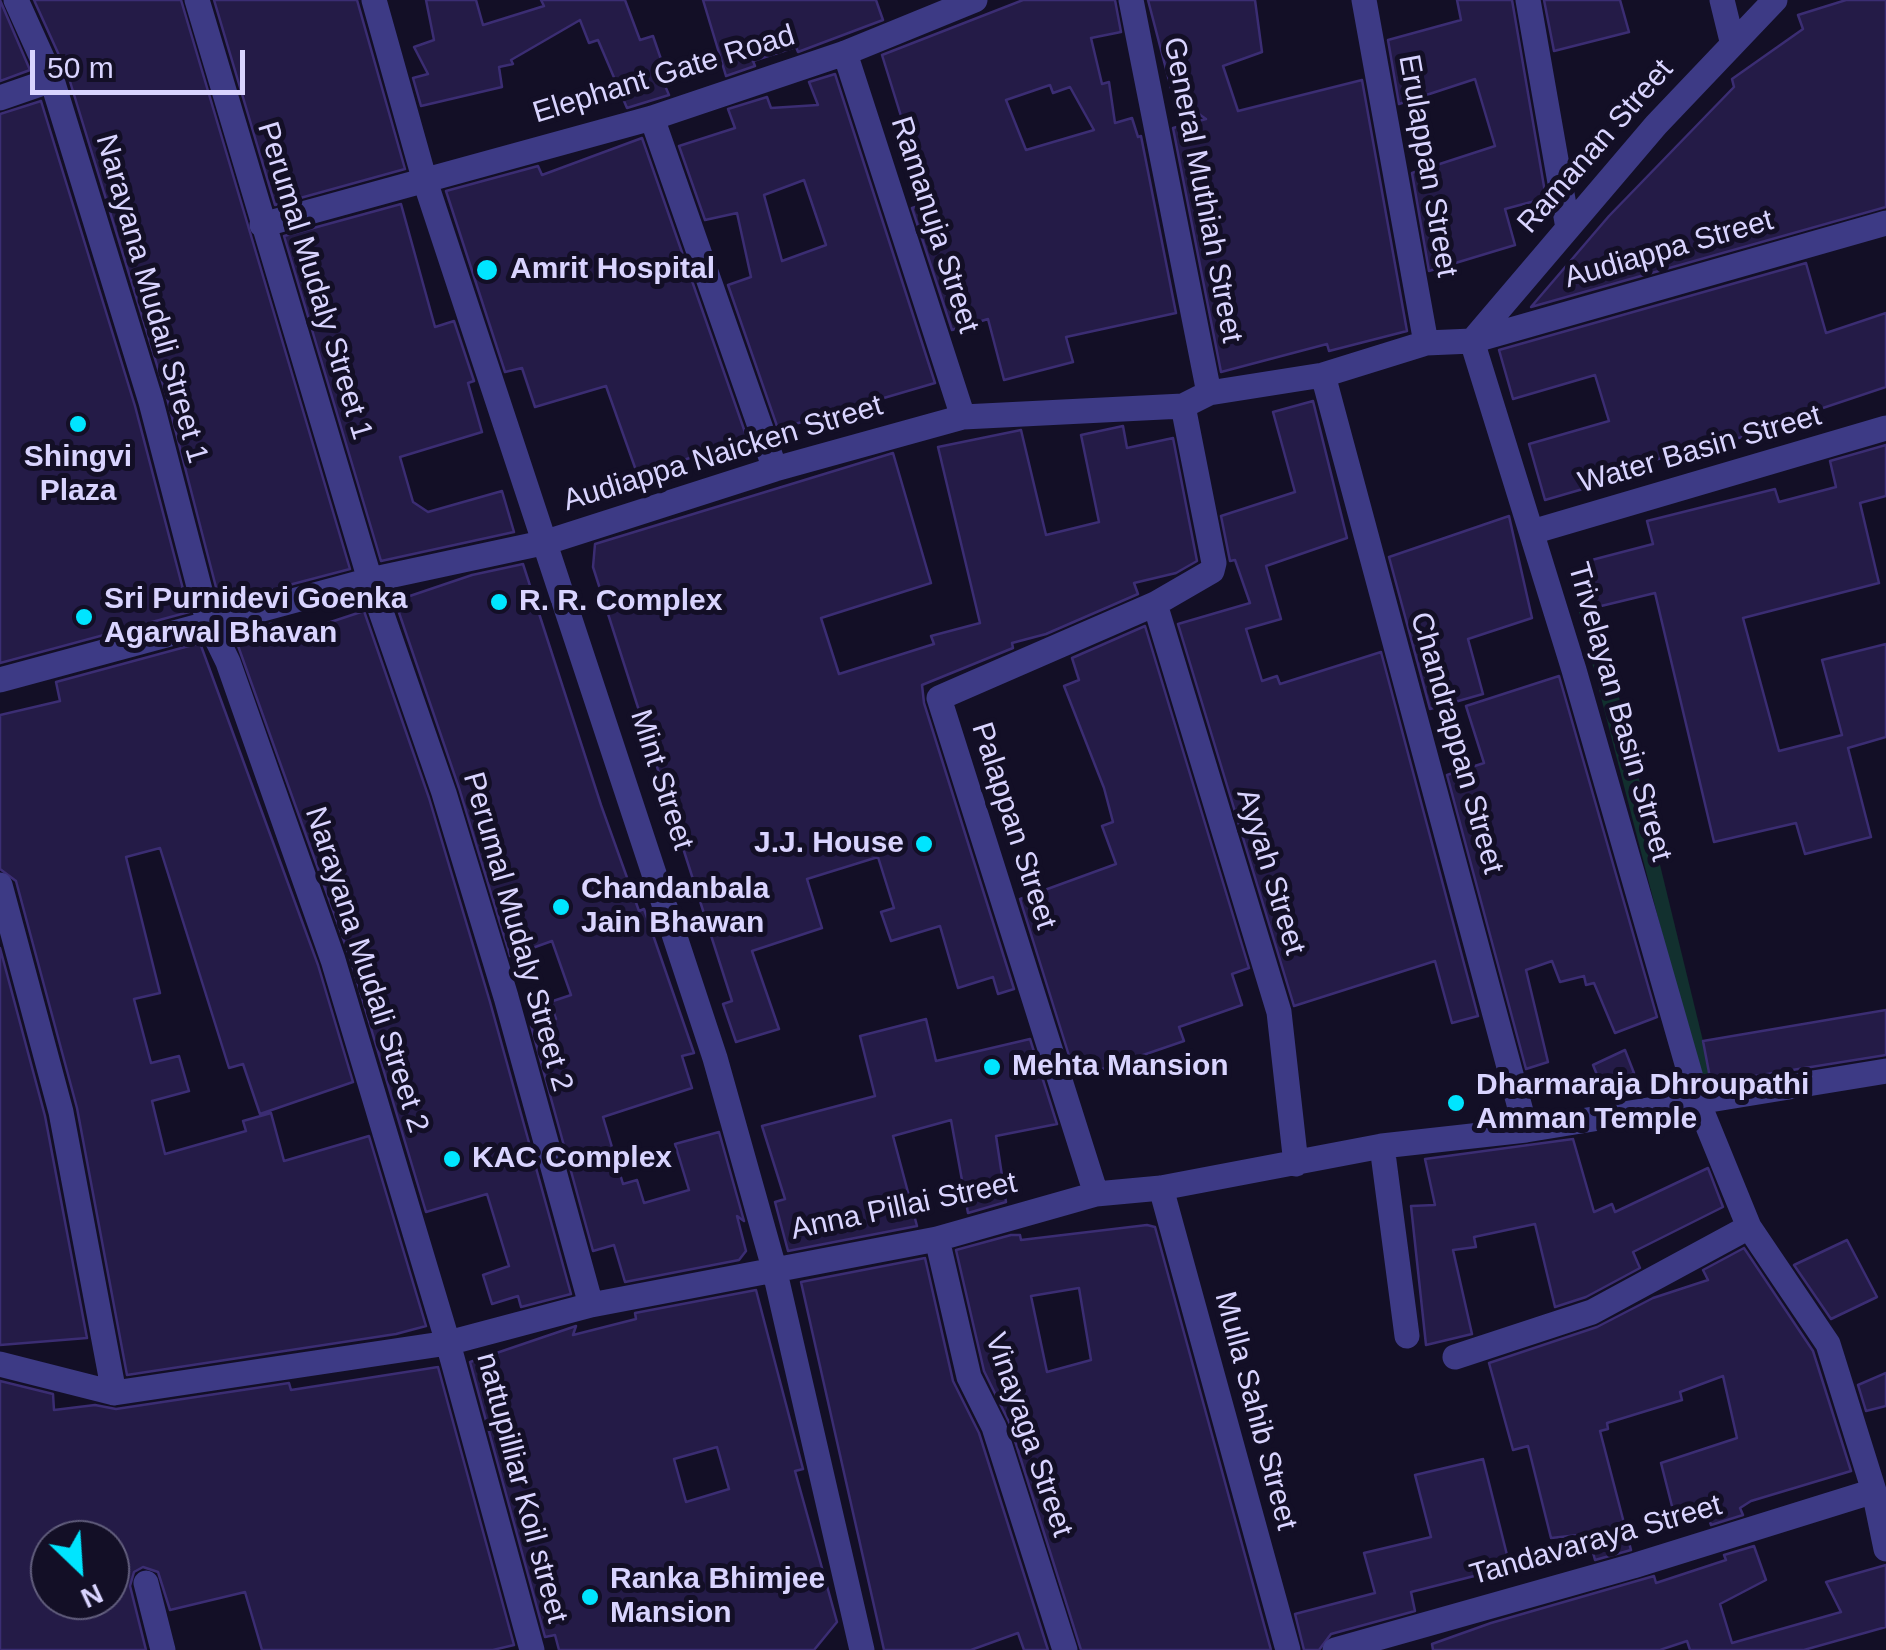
<!DOCTYPE html>
<html>
<head>
<meta charset="utf-8">
<style>
	body { margin:0 }
	#map { position:relative; width:1886px; height:1650px; overflow:hidden; background:#130f26; font-family:Arial,sans-serif }
	canvas { display:block }
	.north { position:absolute; left:30px; top:1520px; width:100px; height:100px; box-sizing:border-box; background:#130f26; border:2px solid #625e7d; border-radius:50%; rotate:155deg; font-size:28px; font-weight:700; line-height:40px; text-align:center; color:#d9d4ff }
	.north::after { content:''; display:block; margin:auto; width:35px; height:45px; background:#00e5ff; clip-path:polygon(50% 0,100% 100%,50% 72%,0 100%) }
	.scale { position:absolute; left:30px; top:50px; width:215px; height:45px; box-sizing:border-box; border:5px solid #d9d4ff; border-top:0; padding-left:12px; font-size:30px; line-height:35px; white-space:nowrap; color:#d9d4ff; -webkit-text-stroke:8px #130f26; paint-order:stroke }
</style>
</head>
<body>
<div id="map">
<canvas width="1886" height="1650"></canvas>
<div class="north">N</div>
<div class="scale">50 m</div>
</div>
<script>
const c = document.querySelector('canvas').getContext('2d');
c.lineJoin = 'round';
function fillPath(path, color) { c.fillStyle = color; c.fill(path, 'evenodd'); }
const toPath = rows => new Path2D(rows.map(r => 'M' + r).join(''));
function stroke(path, color, width, dash) { c.strokeStyle = color; c.lineWidth = width; c.lineCap = dash ? 'butt' : 'round'; c.setLineDash(dash || []); c.stroke(path); }
function write(font, color, halo, rows, align = 'center') {
  c.font = font + ' Arial,sans-serif'; c.lineWidth = 10; c.setLineDash([]); c.textBaseline = 'middle'; c.strokeStyle = halo; c.fillStyle = color; for (const [text, x, y, turn = 0] of rows) {
    c.save(); c.translate(x, y); c.rotate((+turn || 0) * Math.PI / 180); c.textAlign = isNaN(turn) ? turn : align; if (halo) c.strokeText(text, 0, 0); c.fillText(text, 0, 0); c.restore();
  }
}
const green = toPath([
	[1597,607,1703,1041,1713,1091,1695,1061,1579,612]
]);
const building = toPath([
	[0,0,30,70,0,81,0,0],
	[34,0,181,0,350,569,228,601,218,595,167,398,68,75,34,0],
	[214,0,357,0,405,169,275,205,214,0],
	[426,0,476,0,483,25,544,6,541,0,625,0,640,40,653,36,662,62,656,65,669,95,627,108,598,40,589,43,580,20,511,60,513,64,499,67,502,87,421,106,413,78,428,74,414,47,434,40,426,0],
	[703,0,876,0,883,20,798,52,796,47,753,61,755,66,726,76,703,0],
	[1023,0,1115,0,1121,32,1091,38,1102,84,1109,82,1115,123,1132,118,1138,137,1141,136,1176,313,1066,337,1073,362,1004,380,988,319,952,330,912,208,928,203,882,55,1023,0],
	[1050,85,1053,93,1070,87,1094,130,1026,150,1006,100,1050,85],
	[1148,0,1255,0,1262,52,1223,66,1238,111,1362,80,1407,331,1329,351,1327,344,1221,372,1173,128,1206,119,1173,96,1148,0],
	[1457,0,1512,0,1546,198,1505,209,1515,245,1429,271,1412,173,1495,146,1475,79,1399,104,1388,40,1461,20,1457,0],
	[1544,0,1620,0,1629,32,1554,51,1544,0],
	[1846,0,1886,0,1886,207,1531,307,1609,216,1734,87,1732,79,1803,29,1798,15,1846,0],
	[835,74,935,383,778,429,728,285,751,277,737,213,705,220,679,146,735,128,728,109,767,97,771,108,818,105,809,82,835,74],
	[804,180,826,245,782,261,764,195,804,180],
	[41,101,135,406,189,612,0,663,0,114,41,101],
	[642,138,747,438,638,476,606,386,535,407,522,368,505,372,446,191,538,166,542,175,642,138],
	[401,204,435,327,454,321,474,381,468,383,482,432,400,457,413,502,428,512,502,491,514,532,381,561,284,236,401,204],
	[1806,263,1826,333,1886,313,1886,387,1790,419,1792,424,1643,463,1645,471,1545,500,1529,444,1609,421,1595,375,1513,399,1499,350,1806,263],
	[1313,401,1347,538,1266,566,1281,619,1246,629,1262,681,1277,676,1280,684,1381,652,1478,1016,1452,1023,1435,961,1294,1006,1178,624,1250,603,1235,560,1230,561,1221,516,1295,492,1273,412,1313,401],
	[1123,426,1127,448,1173,438,1197,561,1176,573,1134,583,1138,594,1046,634,1012,643,1013,648,922,685,924,703,1014,989,998,994,993,977,958,988,940,926,891,941,881,912,894,908,878,857,807,879,822,928,752,951,779,1029,736,1042,723,1004,732,1001,593,567,595,544,893,453,931,583,821,618,839,674,934,644,931,636,980,623,938,447,1021,430,1046,535,1099,522,1081,435,1123,426],
	[1886,445,1886,496,1860,503,1879,583,1743,618,1779,751,1842,735,1822,660,1886,644,1886,737,1848,748,1871,837,1805,854,1796,823,1714,842,1655,593,1597,607,1584,562,1653,544,1647,521,1775,489,1779,502,1836,487,1830,461,1886,445],
	[1509,516,1532,618,1468,639,1483,694,1430,709,1389,557,1509,516],
	[523,564,601,805,639,911,644,909,694,1053,682,1056,692,1088,603,1117,623,1184,637,1180,644,1203,689,1190,675,1144,719,1132,744,1221,737,1216,746,1251,739,1260,625,1282,614,1245,593,1251,531,1026,556,1019,550,1002,571,995,552,941,510,956,459,788,395,601,472,575,523,564],
	[364,611,429,798,490,1002,571,1294,521,1307,518,1296,492,1304,483,1275,509,1266,487,1194,426,1212,349,955,237,643,275,631,265,625,274,623,279,639,364,611],
	[1145,626,1249,968,1232,974,1242,1005,1179,1027,1184,1041,1076,1078,1020,899,1116,864,1102,826,1113,822,1104,788,1064,686,1079,680,1072,658,1145,626],
	[200,643,318,965,353,1082,260,1114,243,1064,229,1068,160,848,126,857,160,993,134,999,151,1063,179,1056,189,1091,152,1101,165,1154,246,1131,243,1121,271,1113,284,1161,369,1136,426,1326,396,1334,127,1375,77,1108,16,881,0,869,0,715,60,701,56,682,200,643],
	[1559,676,1657,1017,1615,1033,1594,983,1586,985,1584,976,1560,982,1552,961,1526,970,1548,1062,1526,1069,1447,775,1484,763,1466,706,1559,676],
	[0,948,45,1116,87,1338,0,1345,0,948],
	[1886,1010,1886,1055,1711,1083,1703,1041,1886,1010],
	[926,1019,936,1061,1030,1039,1057,1124,996,1136,1006,1202,968,1213,951,1120,893,1136,917,1226,788,1251,775,1202,785,1199,762,1126,875,1096,860,1036,926,1019],
	[1625,1050,1634,1073,1602,1087,1593,1065,1625,1050],
	[1573,1139,1594,1212,1612,1204,1615,1212,1708,1168,1723,1207,1633,1252,1640,1268,1586,1297,1555,1307,1535,1224,1474,1237,1476,1247,1453,1250,1472,1334,1426,1345,1411,1206,1435,1205,1425,1159,1573,1139],
	[1147,1225,1155,1227,1271,1650,1081,1650,1009,1422,984,1371,956,1250,1011,1235,1020,1235,1021,1240,1147,1225],
	[1079,1288,1091,1360,1047,1372,1031,1296,1079,1288],
	[1847,1240,1877,1297,1831,1319,1794,1265,1847,1240],
	[1744,1248,1813,1351,1851,1471,1751,1501,1740,1508,1743,1515,1711,1525,1707,1514,1676,1522,1661,1463,1737,1438,1723,1376,1680,1392,1682,1400,1607,1423,1608,1429,1600,1431,1631,1550,1595,1560,1588,1534,1551,1538,1528,1446,1513,1450,1489,1363,1597,1327,1653,1298,1708,1280,1703,1270,1744,1248],
	[925,1258,953,1381,979,1433,1048,1650,1024,1650,1018,1633,971,1650,884,1650,801,1282,925,1258],
	[756,1290,803,1469,795,1471,837,1622,814,1650,559,1650,555,1635,545,1637,470,1362,576,1326,573,1335,636,1319,635,1313,756,1290],
	[717,1447,729,1489,686,1502,674,1459,717,1447],
	[438,1367,514,1645,493,1650,262,1650,245,1592,170,1610,158,1572,143,1567,134,1572,130,1586,146,1650,0,1650,0,1381,53,1394,54,1410,95,1405,116,1409,289,1383,291,1390,438,1367],
	[50,1540,110,1540,110,1600,50,1600,50,1540],
	[1886,1373,1886,1406,1866,1411,1858,1385,1886,1373],
	[1483,1459,1510,1567,1411,1592,1415,1611,1331,1634,1319,1650,1304,1650,1295,1614,1375,1593,1364,1553,1431,1537,1415,1475,1483,1459],
	[1754,1546,1766,1580,1720,1604,1732,1643,1841,1612,1826,1582,1886,1565,1886,1627,1804,1650,1690,1650,1687,1641,1660,1650,1433,1650,1432,1644,1491,1623,1654,1576,1656,1583,1726,1560,1724,1555,1754,1546]
]);
const minor = toPath([
	[16,0,52,80,151,402,208,621,228,662,333,960,448,1343,532,1650],
	[197,0,370,580,444,793,506,997,591,1305],
	[374,0,424,178,715,1058,774,1268,862,1650],
	[1131,0,1209,393],
	[1364,0,1426,343],
	[1528,0,1568,228],
	[1722,0,1732,41],
	[845,53,963,417],
	[0,98,52,80],
	[652,118,775,469],
	[262,225,652,118,845,53,975,0],
	[1472,341,1574,670,1698,1102,1749,1227,1828,1344,1874,1491,1886,1549],
	[1472,341,1656,125,1775,0],
	[1323,375,1526,1130],
	[1532,532,1886,428],
	[1155,604,1279,1012,1296,1164],
	[0,680,370,580,547,542,775,469,963,417,1183,406,1209,393,1323,375,1426,343,1472,341,1886,223],
	[0,885,61,1112,114,1393],
	[1382,1146,1407,1336],
	[1161,1188,1288,1650],
	[1096,1194,939,698,1155,604,1212,571,1214,563,1183,406],
	[937,1239,969,1377,994,1427,1065,1650],
	[1455,1357,1592,1312,1749,1227],
	[0,1364,114,1393,448,1343,591,1305,937,1239,1096,1194,1161,1188,1382,1146,1526,1130,1886,1071],
	[146,1583,163,1650],
	[1335,1650,1633,1566,1874,1491]
]);
const markers = [
	[487,270,12,"#00e5ff"],
	[78,424,10,"#00e5ff"],
	[499,602,10,"#00e5ff"],
	[84,617,10,"#00e5ff"],
	[924,844,10,"#00e5ff"],
	[561,907,10,"#00e5ff"],
	[992,1067,10,"#00e5ff"],
	[1456,1103,10,"#00e5ff"],
	[452,1159,10,"#00e5ff"],
	[590,1597,10,"#00e5ff"]
];
const streetNames = [
	["Elephant Gate Road",664,75,-17],
	["Ramanan Street",1596,147,-49],
	["Erulappan Street",1427,166,80],
	["General Muthiah Street",1202,190,79],
	["Ramanuja Street",934,225,72],
	["Audiappa Street",1669,250,-16],
	["Perumal Mudaly Street 1",314,281,73],
	["Narayana Mudali Street 1",151,299,74],
	["Water Basin Street",1700,450,-16],
	["Audiappa Naicken Street",723,454,-17],
	["Trivelayan Basin Street",1619,712,74],
	["Chandrappan Street",1456,743,74],
	["Mint Street",661,780,72],
	["Palappan Street",1013,826,72],
	["Ayyah Street",1270,872,73],
	["Perumal Mudaly Street 2",517,932,74],
	["Narayana Mudali Street 2",366,970,72],
	["Anna Pillai Street",904,1207,-12],
	["Mulla Sahib Street",1255,1411,75],
	["Vinayaga Street",1028,1435,71],
	["nattupilliar Koil street",521,1488,75],
	["Tandavaraya Street",1596,1541,-16]
];
const poiNames = [
	["Amrit Hospital",510,270],
	["Shingvi",78,458,"center"],
	["Plaza",78,492,"center"],
	["Sri Purnidevi Goenka",104,600],
	["Agarwal Bhavan",104,634],
	["R. R. Complex",519,602],
	["J.J. House",904,844,"right"],
	["Chandanbala",581,890],
	["Jain Bhawan",581,924],
	["Mehta Mansion",1012,1067],
	["Dharmaraja Dhroupathi",1476,1086],
	["Amman Temple",1476,1120],
	["KAC Complex",472,1159],
	["Ranka Bhimjee",610,1580],
	["Mansion",610,1614]
];
fillPath(green, '#12302f');
fillPath(building, '#241b47');
stroke(building, '#3b2d73', 2.5);
stroke(minor, '#3d3a85', 25);
for (const [x, y, r, color] of markers) { const dot = new Path2D(); dot.arc(x, y, r, 0, 2 * Math.PI); c.fillStyle = color; c.fill(dot); stroke(dot, '#130f26', 4); }
write('30px', '#d9d4ff', '#130f26', streetNames);
write('bold 30px', '#d9d4ff', '#130f26', poiNames, 'left');
</script>
</body>
</html>
